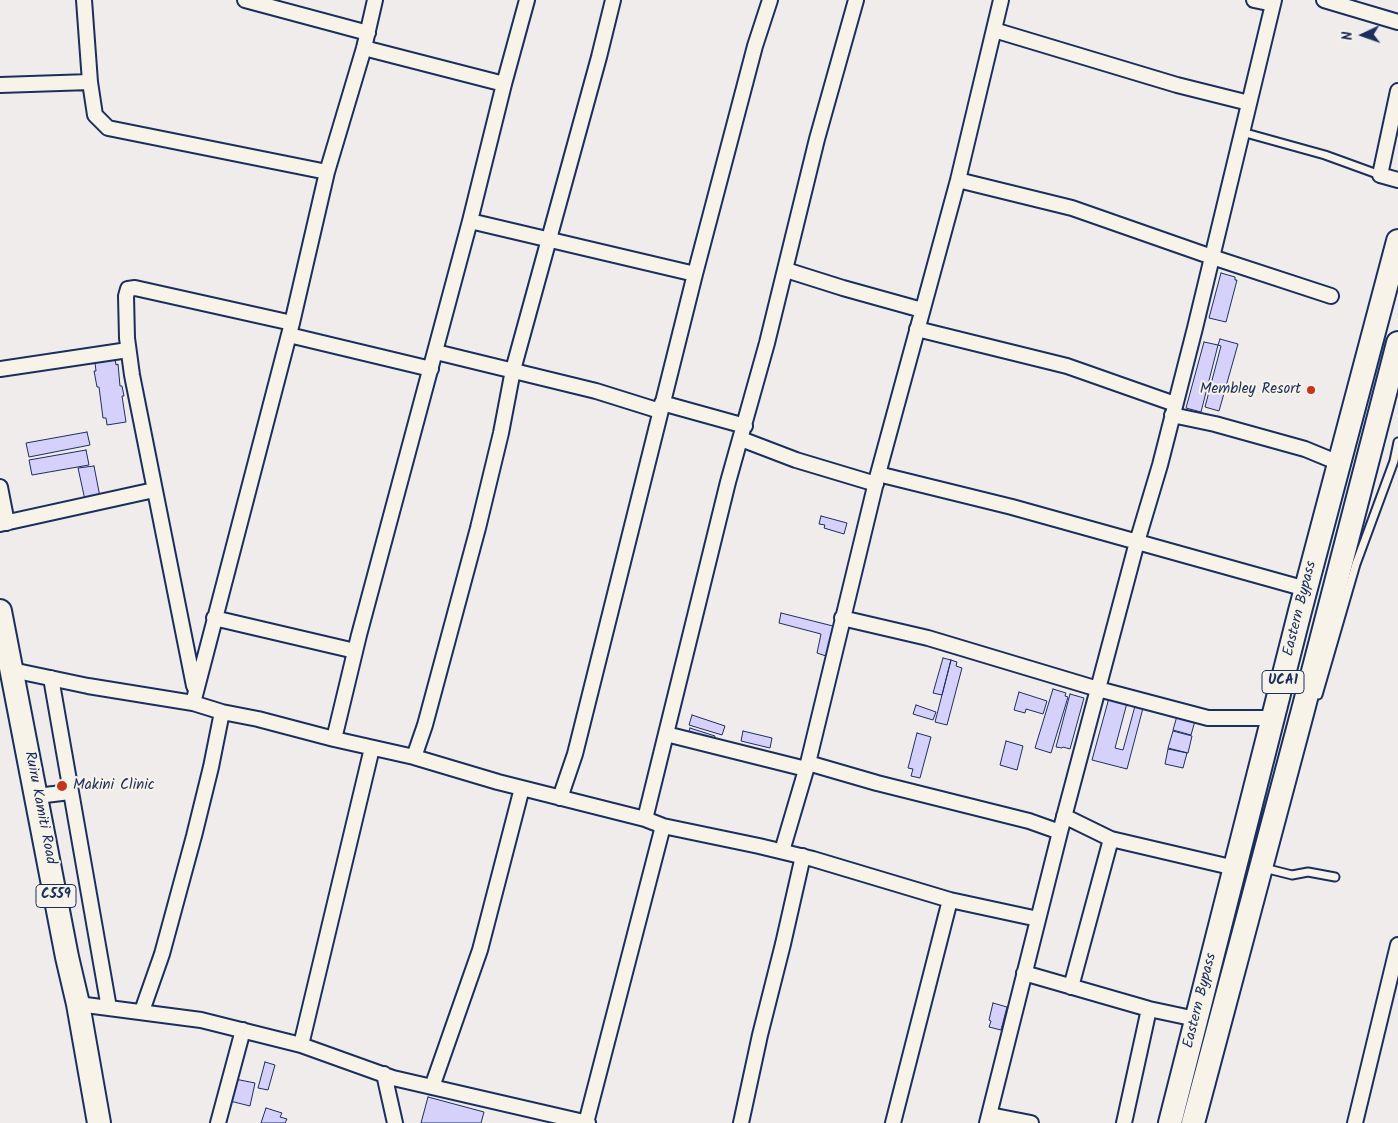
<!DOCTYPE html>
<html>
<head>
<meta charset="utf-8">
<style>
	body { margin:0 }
	#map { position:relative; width:1398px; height:1123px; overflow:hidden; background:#f0ecec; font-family:Kalam,sans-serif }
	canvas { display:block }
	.north { position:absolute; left:1338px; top:10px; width:50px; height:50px; -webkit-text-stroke:4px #f7f3e8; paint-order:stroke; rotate:267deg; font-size:14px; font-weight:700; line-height:20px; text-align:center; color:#1b2f5e }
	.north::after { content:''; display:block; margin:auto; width:18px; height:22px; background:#1b2f5e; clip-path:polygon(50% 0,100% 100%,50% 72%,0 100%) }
</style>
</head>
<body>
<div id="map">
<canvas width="1398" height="1123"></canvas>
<div class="north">N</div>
</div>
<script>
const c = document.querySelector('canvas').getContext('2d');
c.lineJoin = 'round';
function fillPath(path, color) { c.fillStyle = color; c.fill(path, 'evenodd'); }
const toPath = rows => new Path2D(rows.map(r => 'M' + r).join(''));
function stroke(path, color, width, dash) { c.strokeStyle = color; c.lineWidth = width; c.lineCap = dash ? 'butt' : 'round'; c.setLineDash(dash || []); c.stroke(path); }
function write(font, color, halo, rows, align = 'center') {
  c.font = font + ' Kalam,sans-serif'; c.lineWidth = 4; c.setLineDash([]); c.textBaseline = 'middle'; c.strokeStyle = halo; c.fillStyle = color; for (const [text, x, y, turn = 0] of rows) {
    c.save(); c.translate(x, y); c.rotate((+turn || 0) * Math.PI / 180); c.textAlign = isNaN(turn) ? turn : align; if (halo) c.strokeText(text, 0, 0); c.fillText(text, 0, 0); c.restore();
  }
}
const building = toPath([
	[1221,273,1235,277,1235,280,1237,280,1226,322,1209,318,1221,273],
	[1220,339,1238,344,1219,411,1205,407,1221,346,1218,345,1220,339],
	[1204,342,1218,345,1201,412,1186,408,1204,342],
	[115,359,116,365,118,364,120,386,122,386,124,396,122,396,126,422,107,425,106,418,103,418,99,387,97,387,94,371,96,371,95,363,115,359],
	[87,432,90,445,29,457,26,443,87,432],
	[86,450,89,465,32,475,29,460,86,450],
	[94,466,100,497,85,500,78,468,94,466],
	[821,516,847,523,844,534,824,528,825,525,819,524,821,516],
	[781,613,833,626,826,656,817,653,821,634,779,623,781,613],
	[943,658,951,660,942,695,933,693,943,658],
	[951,660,957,662,956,666,962,668,947,725,935,722,951,660],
	[1053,689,1066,693,1065,696,1068,697,1051,753,1035,748,1053,689],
	[1019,692,1047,701,1043,714,1026,709,1025,713,1014,710,1019,692],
	[1070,694,1084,698,1070,749,1063,747,1062,748,1056,747,1070,694],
	[1109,698,1127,703,1115,748,1123,750,1135,706,1143,708,1127,769,1092,760,1109,698],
	[916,705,936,712,933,720,913,714,916,705],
	[692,715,725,726,722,735,689,725,692,715],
	[1177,716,1195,721,1191,735,1173,730,1177,716],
	[690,728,715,736,713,744,688,735,690,728],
	[743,731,772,738,770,748,741,741,743,731],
	[1173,731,1192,736,1188,753,1168,748,1173,731],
	[917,733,931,737,920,778,911,776,913,769,908,768,917,733],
	[1006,741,1023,746,1017,770,1000,765,1006,741],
	[1168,749,1187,753,1183,768,1165,764,1168,749],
	[993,1003,1007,1007,1001,1030,989,1027,991,1021,989,1020,993,1003],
	[265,1062,275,1065,268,1090,258,1088,265,1062],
	[235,1079,255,1083,250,1106,230,1101,235,1079],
	[428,1097,484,1112,481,1123,421,1123,428,1097],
	[266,1108,282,1113,280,1117,287,1119,285,1123,261,1123,266,1108]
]);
const service = toPath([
	[1242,132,1325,155,1380,175],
	[1318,695,1356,564,1394,461,1398,442],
	[1264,868,1292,875,1308,872,1335,877]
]);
const minor = toPath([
	[84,0,90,82,95,115,108,128,327,172],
	[245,0,368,33],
	[1254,0,1273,4],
	[1324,0,1398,22],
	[994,30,1177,85,1249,103],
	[364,48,504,84],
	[0,85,90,82],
	[1398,91,1380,175,1398,180],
	[958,180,1072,208,1212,257,1331,296],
	[470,221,695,274],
	[786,270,843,288,922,310],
	[917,329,1067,366,1175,404],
	[289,335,431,369],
	[436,352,596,391,660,411],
	[0,369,128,350],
	[662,403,745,426],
	[1172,415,1215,424,1305,449,1339,463],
	[741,439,796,460,876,484],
	[878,474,1012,507,1306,589],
	[0,487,7,523],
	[0,524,154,490],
	[214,618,355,651],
	[842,618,928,638,1098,689,1208,718,1273,718],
	[12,670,88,686,193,703,222,712,258,719,334,739,414,757,498,782,645,819,663,826,759,846,813,859,950,900,1038,919],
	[51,678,109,1008],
	[194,686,132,375,127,338,126,296,128,289,135,288,292,323],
	[193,703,292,323,327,172,364,48,375,0],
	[666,734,806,769],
	[334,739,359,635,470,221,504,84,527,0],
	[414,757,425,725,478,528,501,433,513,370,599,57,613,0],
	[808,763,877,783,1029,821,1060,832],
	[37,796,70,792],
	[560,798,575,754,695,274,755,46,770,0],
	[1064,816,1111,839,1235,868],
	[645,819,728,482,767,343,817,139,856,0],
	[782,851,808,763,878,474,958,180,1001,0],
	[1024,973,1149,1009,1196,1019],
	[1071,987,1111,839],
	[78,1004,201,1020,301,1045,393,1078,588,1123],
	[142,1011,162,954,194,836,211,767,222,712],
	[301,1045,372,748],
	[384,1074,395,1123],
	[432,1087,480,950,522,788],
	[990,1115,1031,1123],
	[218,1123,243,1030],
	[586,1123,663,826],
	[741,1123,760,1035,783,944,803,856],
	[893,1123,950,900],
	[987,1123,1060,832,1137,542,1160,465,1195,328,1274,0],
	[1124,1123,1149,1009],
	[1355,1123,1398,945]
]);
const primary = toPath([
	[0,611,67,957,78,1004,99,1123],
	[1170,1123,1300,611,1398,241],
	[1193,1123,1303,710,1398,343]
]);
const markers = [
	[1311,390,5,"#c8321e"],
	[62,786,6,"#c8321e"]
];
const shields = [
	[1283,682,42],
	[56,896,40]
];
const shieldNames = [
	["UCA1",1283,682],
	["C559",56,896]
];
const poiNames = [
	["Membley Resort",1301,390],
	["Makini Clinic",73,786,"left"]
];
const streetNames = [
	["Eastern Bypass",1301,609,-76],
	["Ruiru Kamiti Road",39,808,79],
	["Eastern Bypass",1201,1001,-76]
];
fillPath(building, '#d5d1fa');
stroke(building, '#1b2f5e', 1);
stroke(service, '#1b2f5e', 11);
stroke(minor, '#1b2f5e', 18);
stroke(primary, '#1b2f5e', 26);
stroke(service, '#f7f3e8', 7);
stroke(minor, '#f7f3e8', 14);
stroke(primary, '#f7f3e8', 22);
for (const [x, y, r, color] of markers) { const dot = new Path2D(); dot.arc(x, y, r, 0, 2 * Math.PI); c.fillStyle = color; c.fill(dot); stroke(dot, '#f7f3e8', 2); }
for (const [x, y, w] of shields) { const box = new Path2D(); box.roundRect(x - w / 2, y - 11.5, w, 23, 4); c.fillStyle = '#f7f3e8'; c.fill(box); stroke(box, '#1b2f5e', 1); }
write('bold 14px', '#1b2f5e', null, shieldNames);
write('15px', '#1b2f5e', '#f7f3e8', poiNames, 'right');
write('15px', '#1b2f5e', '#f7f3e8', streetNames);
</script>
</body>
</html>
